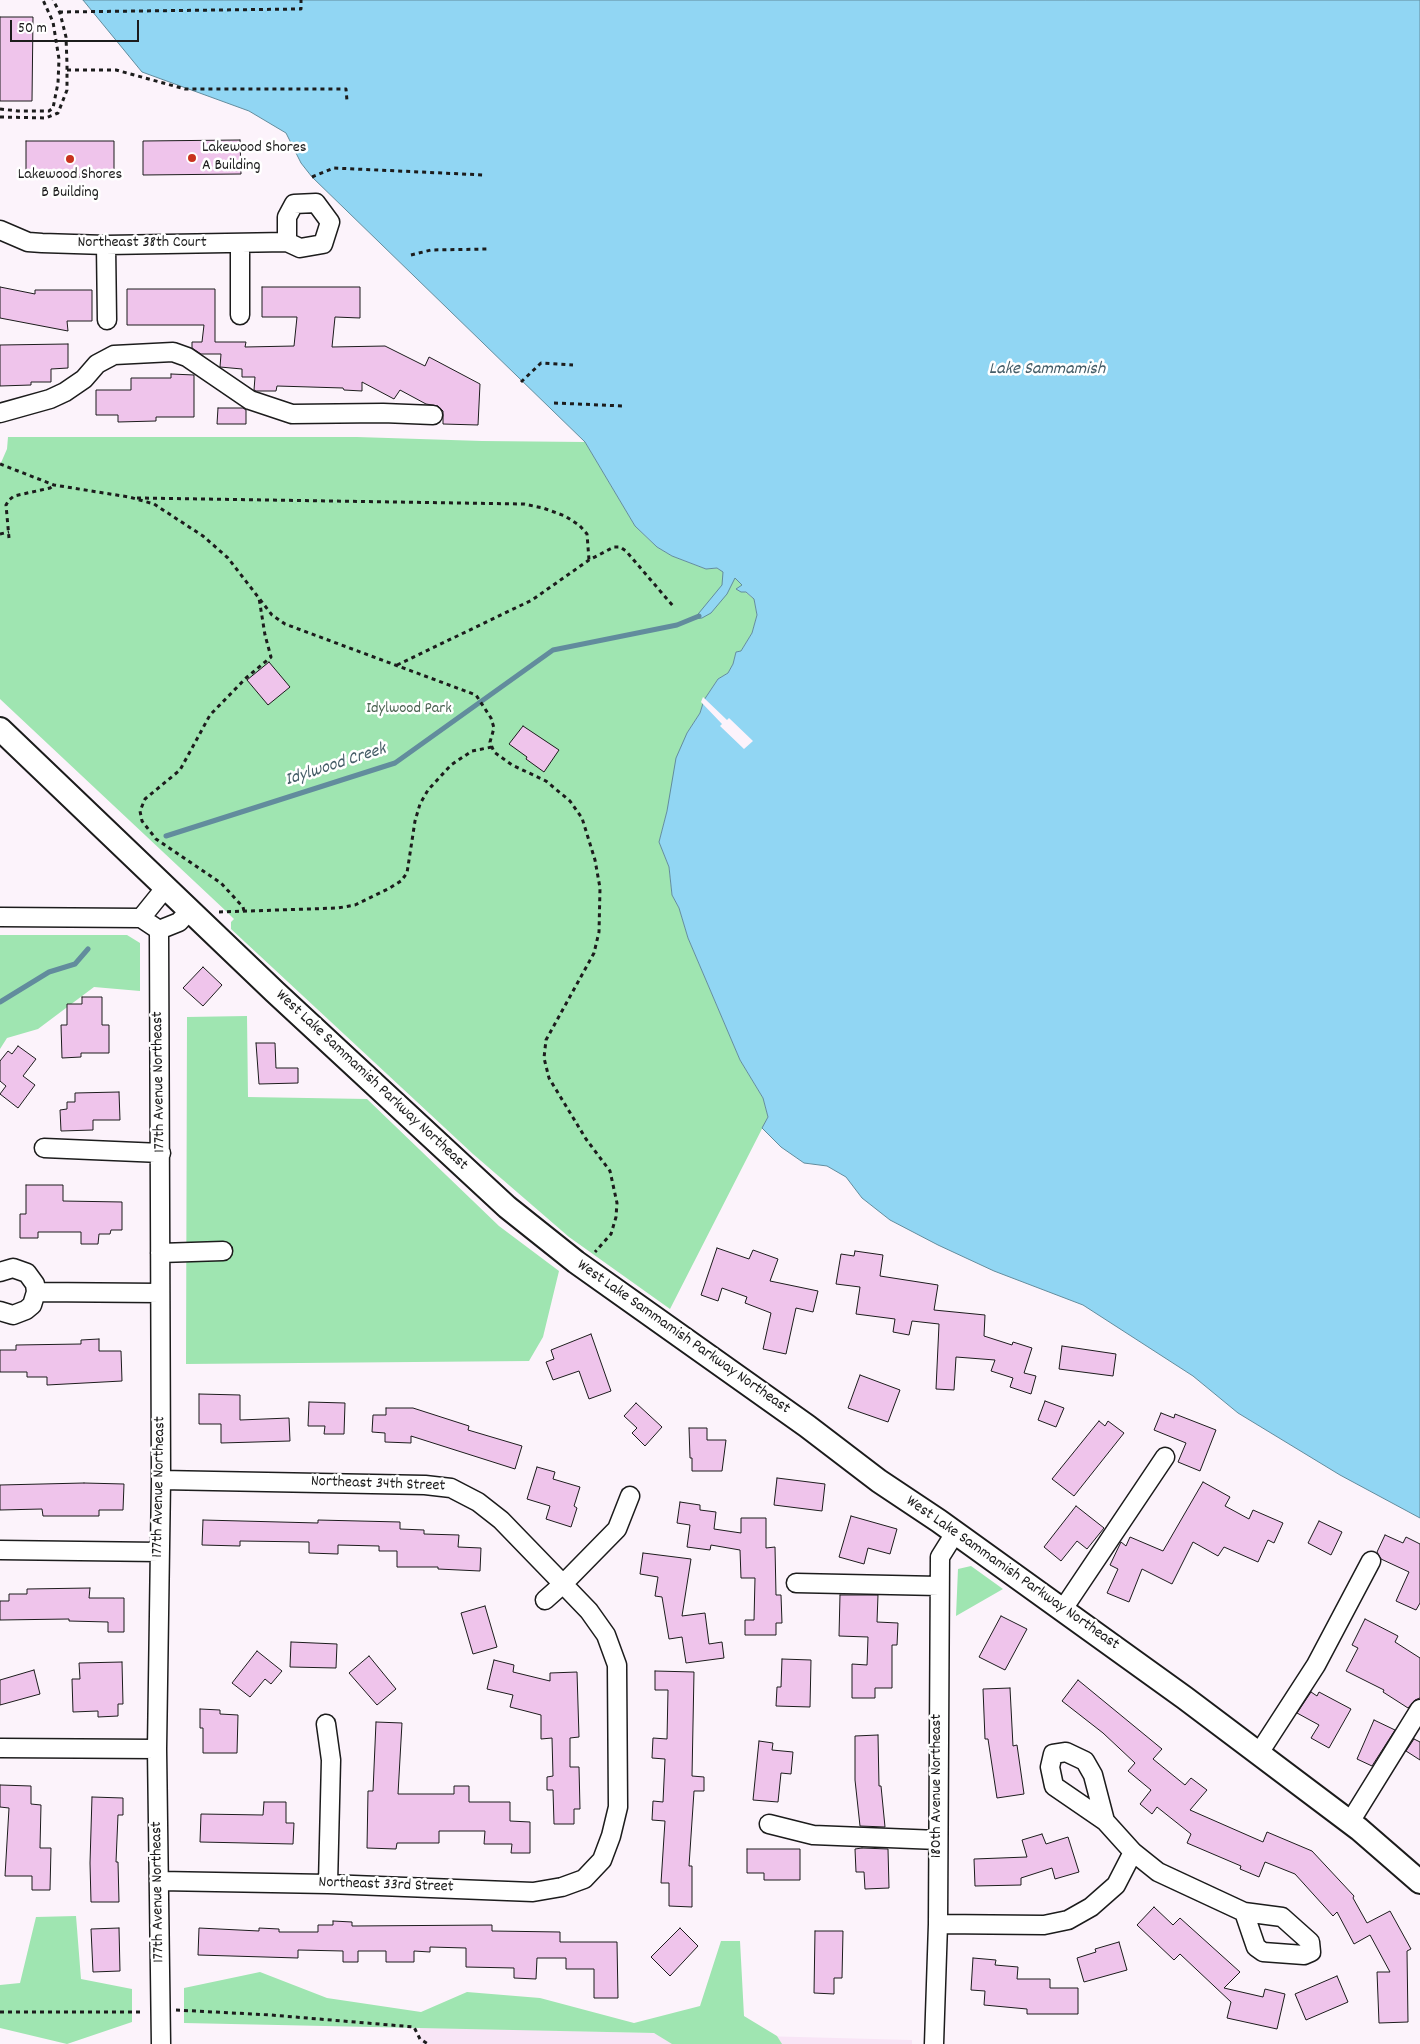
<!DOCTYPE html>
<html>
<head>
<meta charset="utf-8">
<style>
	body { margin:0 }
	#map { position:relative; width:1420px; height:2044px; overflow:hidden; background:#fcf3fb; font-family:Dekko,sans-serif }
	canvas { display:block }
	.scale { position:absolute; left:10px; top:20px; width:129px; height:22px; box-sizing:border-box; border:2px solid #1c1c1c; border-top:0; padding-left:6px; font-size:15px; line-height:18px; white-space:nowrap; color:#1c1c1c; -webkit-text-stroke:4px #fff; paint-order:stroke }
</style>
</head>
<body>
<div id="map">
<canvas width="1420" height="2044"></canvas>
<div class="scale">50 m</div>
</div>
<script>
const c = document.querySelector('canvas').getContext('2d');
c.lineJoin = 'round';
function fillPath(path, color) { c.fillStyle = color; c.fill(path, 'evenodd'); }
const toPath = rows => new Path2D(rows.map(r => 'M' + r).join(''));
function stroke(path, color, width, dash) { c.strokeStyle = color; c.lineWidth = width; c.lineCap = dash ? 'butt' : 'round'; c.setLineDash(dash || []); c.stroke(path); }
function write(font, color, halo, rows, align = 'center') {
  c.font = font + ' Dekko,sans-serif'; c.lineWidth = 5; c.setLineDash([]); c.textBaseline = 'middle'; c.strokeStyle = halo; c.fillStyle = color; for (const [text, x, y, turn = 0] of rows) {
    c.save(); c.translate(x, y); c.rotate((+turn || 0) * Math.PI / 180); c.textAlign = isNaN(turn) ? turn : align; if (halo) c.strokeText(text, 0, 0); c.fillText(text, 0, 0); c.restore();
  }
}
const built = toPath([
	[420,2027,912,2040,912,2044,420,2044]
]);
const green = toPath([
	[8,437,357,437,482,441,585,442,635,526,657,547,672,556,706,569,717,568,735,577,741,583,744,591,754,599,757,615,752,633,741,651,736,652,733,664,728,673,718,679,704,700,700,713,687,733,659,842,669,867,672,895,679,908,688,938,740,1060,763,1098,768,1117,670,1309,569,1237,473,1154,231,929,231,922,234,919,227,912,0,699,0,465,7,449],
	[0,935,127,935,140,943,140,991,94,987,38,1029,7,1038,0,1049],
	[247,1016,248,1097,367,1099,499,1226,559,1271,543,1337,529,1361,186,1364,187,1017],
	[971,1566,1003,1589,956,1616,958,1569],
	[76,1916,81,1979,132,1989,132,2022,67,2044,0,2028,0,1985,20,1983,36,1917],
	[721,1941,740,1941,744,2016,777,2036,782,2044,672,2044,654,2033,184,2023,184,1988,260,1972,327,1998,421,2012,467,1992,540,1998,634,2023,700,2006]
]);
const water = toPath([
	[83,0,1420,0,1420,1518,1340,1475,1238,1413,1193,1376,1083,1305,994,1271,938,1245,890,1220,862,1198,846,1177,827,1166,804,1163,781,1147,762,1128,768,1117,763,1098,740,1060,688,938,679,908,672,895,669,867,659,842,667,811,676,758,687,733,700,713,704,700,718,679,728,673,733,664,736,652,741,651,752,633,757,615,754,599,746,592,741,592,736,589,742,585,735,578,727,594,711,613,702,618,694,619,722,585,723,572,717,568,706,569,672,556,657,547,635,526,585,442,312,177,301,163,286,133,249,111,142,72,83,0]
]);
const pier = toPath([
	[703,697,727,720,729,718,753,741,744,749,720,726,722,724,701,702]
]);
const stream = toPath([
	[166,836,395,763,553,650,677,625,699,616],
	[0,1002,49,972,75,964,88,949]
]);
const building = toPath([
	[0,17,33,17,32,101,0,101,0,17],
	[240,140,241,174,143,175,143,141,240,140],
	[26,141,114,141,114,177,26,177,26,141],
	[0,287,35,294,35,290,92,290,92,321,67,321,68,331,0,318,0,287],
	[262,287,360,287,360,318,335,317,332,347,385,346,425,366,429,357,480,384,478,425,443,424,443,411,438,406,426,404,400,390,394,399,362,382,362,391,344,390,343,388,277,386,276,391,256,391,254,390,255,377,242,377,242,369,220,367,221,354,201,354,192,348,192,342,202,342,204,325,127,325,127,289,215,289,215,342,246,342,245,347,294,346,297,317,262,317,262,287],
	[68,344,68,368,51,369,51,382,31,382,31,385,0,386,0,345,68,344],
	[171,374,194,375,194,417,156,417,156,421,118,422,118,415,96,415,96,390,131,390,131,378,171,378,171,374],
	[218,408,243,408,246,410,246,424,217,424,218,408],
	[269,662,290,687,268,705,247,680,269,662],
	[523,726,559,750,544,772,526,759,527,757,509,744,523,726],
	[203,967,222,985,203,1006,183,988,203,967],
	[82,997,102,997,102,1025,109,1025,109,1053,81,1053,81,1057,62,1058,61,1025,67,1025,67,1004,82,1004,82,997],
	[256,1043,275,1043,276,1068,298,1068,298,1083,259,1084,256,1043],
	[18,1046,36,1059,23,1076,35,1085,18,1108,0,1094,6,1086,0,1081,0,1061,8,1051,12,1054,18,1046],
	[119,1092,120,1120,93,1120,93,1130,61,1131,60,1110,67,1109,67,1102,75,1102,75,1093,119,1092],
	[26,1185,63,1185,63,1201,122,1202,122,1230,111,1230,110,1234,99,1234,98,1244,81,1244,81,1232,38,1232,38,1238,20,1238,20,1214,26,1214,26,1185],
	[717,1248,749,1259,753,1250,778,1259,770,1281,818,1291,813,1312,796,1308,786,1354,763,1349,771,1313,745,1303,747,1297,722,1288,718,1301,701,1295,717,1248],
	[855,1251,883,1255,880,1276,938,1285,934,1310,985,1315,984,1336,1012,1345,1013,1342,1032,1348,1024,1373,1036,1376,1031,1394,1010,1387,1013,1378,991,1371,995,1360,956,1357,954,1390,936,1389,939,1324,912,1321,909,1335,893,1332,895,1319,856,1314,860,1287,836,1284,841,1254,854,1256,855,1251],
	[591,1334,611,1391,589,1399,579,1371,553,1380,546,1362,554,1359,551,1350,591,1334],
	[99,1339,99,1351,121,1351,122,1381,47,1385,47,1377,27,1377,27,1372,0,1372,0,1350,16,1350,16,1345,81,1344,81,1340,99,1339],
	[1062,1346,1116,1354,1113,1376,1059,1369,1062,1346],
	[860,1375,900,1390,888,1422,848,1408,860,1375],
	[199,1394,240,1395,240,1420,289,1418,290,1441,221,1443,221,1424,199,1424,199,1394],
	[1045,1401,1064,1408,1056,1427,1038,1420,1045,1401],
	[309,1402,345,1403,344,1434,324,1434,325,1426,308,1426,309,1402],
	[636,1403,662,1427,645,1446,632,1433,637,1428,624,1416,636,1403],
	[386,1408,413,1408,469,1426,468,1430,522,1446,515,1469,411,1436,411,1443,385,1442,385,1433,372,1432,373,1415,386,1415,386,1408],
	[1161,1413,1174,1418,1175,1414,1216,1430,1200,1471,1178,1462,1186,1443,1154,1430,1161,1413],
	[1099,1421,1105,1426,1108,1421,1124,1433,1074,1496,1052,1479,1099,1421],
	[689,1428,707,1428,707,1440,726,1440,722,1471,692,1471,692,1458,690,1458,689,1428],
	[537,1467,555,1472,553,1479,580,1487,574,1506,577,1508,571,1527,546,1519,550,1506,527,1499,537,1467],
	[777,1478,825,1484,822,1511,774,1505,777,1478],
	[1203,1482,1230,1497,1225,1506,1249,1519,1253,1510,1283,1523,1274,1543,1268,1540,1258,1562,1224,1547,1218,1556,1193,1542,1172,1584,1142,1569,1129,1602,1107,1593,1118,1569,1110,1565,1121,1542,1126,1546,1130,1537,1163,1551,1203,1482],
	[84,1483,124,1484,123,1510,99,1510,99,1516,43,1516,42,1509,0,1510,0,1485,84,1483],
	[680,1502,700,1505,700,1510,716,1512,714,1529,741,1533,741,1518,766,1518,766,1548,775,1547,776,1595,781,1595,782,1623,776,1623,776,1635,745,1635,745,1620,754,1620,755,1578,741,1578,740,1550,711,1545,710,1550,687,1547,690,1525,677,1523,680,1502],
	[1076,1506,1104,1528,1087,1549,1077,1541,1061,1561,1044,1547,1076,1506],
	[851,1516,897,1529,890,1554,868,1548,864,1564,839,1557,851,1516],
	[203,1520,318,1523,318,1520,400,1522,400,1529,424,1530,424,1534,459,1535,458,1547,481,1548,480,1571,438,1569,438,1567,397,1567,397,1551,379,1551,379,1546,338,1545,338,1554,309,1553,309,1542,240,1541,240,1546,202,1545,203,1520],
	[1319,1521,1342,1532,1331,1555,1308,1543,1319,1521],
	[1385,1535,1403,1543,1406,1537,1420,1544,1420,1603,1416,1610,1396,1601,1409,1572,1381,1559,1377,1552,1385,1535],
	[643,1553,691,1559,682,1616,705,1613,709,1644,722,1642,724,1658,686,1663,682,1637,669,1639,662,1597,655,1596,658,1577,640,1574,643,1553],
	[90,1588,89,1598,124,1598,124,1632,108,1632,108,1622,69,1621,69,1619,0,1620,0,1601,9,1601,9,1594,27,1594,27,1589,90,1588],
	[840,1595,878,1595,877,1622,898,1623,897,1645,892,1645,892,1688,875,1688,875,1698,852,1698,852,1664,867,1665,868,1637,839,1636,840,1595],
	[485,1606,497,1647,473,1654,461,1613,485,1606],
	[1001,1616,1027,1629,1005,1670,979,1657,1001,1616],
	[1365,1619,1398,1636,1395,1642,1420,1658,1420,1698,1415,1700,1408,1708,1383,1692,1384,1690,1346,1671,1358,1648,1352,1645,1365,1619],
	[291,1642,337,1644,336,1668,290,1667,291,1642],
	[257,1651,282,1671,271,1684,265,1679,250,1697,232,1683,257,1651],
	[369,1656,396,1689,377,1705,349,1673,369,1656],
	[782,1659,811,1660,810,1707,776,1706,777,1687,781,1687,782,1659],
	[494,1660,514,1665,513,1672,550,1681,550,1673,577,1672,579,1737,570,1738,570,1767,579,1767,580,1809,574,1809,574,1824,554,1824,553,1790,547,1790,547,1777,553,1776,552,1738,541,1739,541,1715,510,1707,513,1695,487,1689,494,1660],
	[122,1662,123,1704,118,1704,118,1716,98,1717,98,1711,73,1712,72,1679,80,1679,79,1663,122,1662],
	[34,1670,40,1694,0,1705,0,1680,34,1670],
	[655,1671,694,1672,692,1776,704,1777,704,1791,694,1791,689,1866,692,1866,692,1907,669,1906,669,1883,661,1883,665,1821,652,1820,653,1801,663,1802,665,1759,652,1758,653,1738,667,1739,668,1690,655,1690,655,1671],
	[1078,1680,1162,1749,1153,1759,1185,1785,1191,1778,1207,1790,1190,1810,1263,1842,1267,1832,1312,1851,1354,1896,1353,1898,1367,1923,1390,1911,1411,1949,1407,1951,1408,2022,1379,2023,1377,1972,1390,1972,1370,1935,1354,1944,1337,1912,1333,1916,1295,1874,1265,1862,1259,1877,1240,1869,1241,1866,1187,1843,1191,1834,1157,1807,1152,1814,1140,1804,1151,1790,1128,1771,1135,1763,1103,1733,1062,1701,1078,1680],
	[1010,1688,1013,1746,1017,1745,1024,1794,997,1798,988,1739,985,1739,983,1689,1010,1688],
	[1311,1692,1317,1696,1319,1692,1351,1709,1329,1748,1311,1738,1319,1725,1297,1713,1311,1692],
	[200,1709,220,1710,220,1714,238,1715,237,1753,203,1753,203,1728,200,1728,200,1709],
	[1374,1720,1395,1730,1372,1766,1357,1759,1374,1720],
	[376,1722,402,1723,398,1794,454,1794,454,1786,469,1786,469,1802,510,1802,510,1821,530,1822,530,1853,511,1853,512,1844,484,1844,485,1831,439,1831,439,1843,397,1843,396,1849,367,1848,368,1791,373,1791,376,1722],
	[878,1735,879,1786,881,1786,885,1827,860,1826,855,1780,855,1736,878,1735],
	[1414,1739,1420,1742,1420,1760,1406,1751,1414,1739],
	[759,1741,773,1743,772,1750,793,1752,791,1774,781,1773,778,1802,753,1800,759,1741],
	[0,1785,31,1786,31,1804,41,1805,40,1848,51,1848,50,1890,32,1890,32,1876,5,1876,9,1808,0,1807,0,1785],
	[92,1797,123,1798,123,1815,118,1815,116,1862,118,1862,119,1902,91,1902,90,1863,92,1797],
	[264,1802,286,1802,286,1823,294,1823,293,1844,200,1842,201,1814,263,1815,264,1802],
	[1042,1834,1046,1844,1068,1837,1079,1872,1055,1879,1052,1868,1021,1878,1021,1885,975,1886,974,1859,1027,1857,1022,1840,1042,1834],
	[862,1848,888,1849,889,1888,865,1889,864,1872,856,1872,855,1849,862,1848],
	[747,1849,800,1849,800,1880,764,1880,764,1873,747,1873,747,1849],
	[1154,1907,1173,1925,1180,1918,1240,1972,1224,1988,1263,1997,1265,1989,1285,1994,1277,2029,1227,2018,1231,2002,1180,1954,1174,1960,1137,1925,1154,1907],
	[333,1921,352,1922,352,1926,492,1925,492,1931,560,1932,560,1942,617,1942,618,1998,594,1998,594,1969,566,1969,566,1958,537,1958,536,1979,514,1978,514,1968,466,1967,466,1948,430,1947,430,1952,414,1951,414,1962,386,1962,386,1951,358,1951,358,1962,343,1962,343,1951,298,1950,298,1958,198,1955,199,1928,259,1931,259,1928,279,1929,279,1932,318,1932,318,1925,333,1925,333,1921],
	[119,1928,120,1971,93,1972,91,1929,119,1928],
	[680,1928,698,1946,670,1976,651,1957,680,1928],
	[815,1931,843,1931,842,1978,834,1978,834,1994,814,1993,815,1931],
	[1119,1942,1127,1970,1084,1982,1077,1958,1096,1952,1095,1949,1119,1942],
	[973,1958,996,1960,995,1965,1018,1967,1017,1979,1050,1979,1050,1988,1078,1988,1078,2014,1027,2014,1027,2009,984,2005,985,1991,971,1990,973,1958],
	[1337,1976,1348,2002,1306,2020,1295,1994,1337,1976]
]);
const path = toPath([
	[59,12,301,9,301,0],
	[67,70,116,70,185,89,346,89,347,101],
	[0,109,18,111,49,111,53,108,58,83,59,59,53,22,43,0],
	[0,117,46,118,58,113,67,90,67,64,66,37,60,13,53,0],
	[312,177,334,168,484,175],
	[411,255,431,250,488,249],
	[521,382,541,363,573,365],
	[554,403,624,406],
	[0,464,54,485,129,497,154,504,203,536,228,558,272,615,285,624,476,695,491,718,494,728,490,742,494,752,512,765,546,781,570,801,582,818,595,860,600,888,599,932,594,953,546,1040,544,1058,549,1078,586,1139,610,1171,617,1203,616,1217,611,1234,595,1252],
	[137,498,524,504,543,508,565,516,579,525,587,534,589,560],
	[0,534,9,532],
	[9,538,6,505,9,500,14,496,50,488,54,485],
	[397,665,532,600,589,560,614,547,620,547,626,551,673,606],
	[244,911,243,907,221,883,156,839,142,821,140,811,145,799,180,770,210,715,246,678,271,657,265,635,259,598],
	[219,912,338,908,355,905,388,889,401,881,407,873,415,821,420,804,428,790,451,765,472,751,492,747],
	[176,2010,271,2015,414,2027,420,2039,428,2044],
	[0,2012,144,2012]
]);
const minor = toPath([
	[0,230,28,242,42,243,106,245,287,242,300,248,323,244,330,222,316,203,294,204,287,217,287,242],
	[240,243,240,315],
	[106,245,107,320],
	[0,413,50,399,65,392,84,379,97,364,114,355,173,352,187,357,250,400,292,414,383,413,433,415],
	[0,917,141,918,159,930],
	[141,918,166,887],
	[159,930,161,1480,157,1749,161,2044],
	[159,930,179,922,190,910],
	[44,1148,161,1153],
	[160,1253,223,1251],
	[0,1272,13,1268,27,1273,35,1284,36,1292,32,1305,26,1310,13,1315,0,1311],
	[36,1292,160,1293],
	[161,1480,425,1485,451,1488,478,1502,501,1520,563,1584,545,1600],
	[0,1550,159,1552],
	[796,1583,939,1586],
	[1063,1609,1165,1457],
	[326,1724,331,1760,328,1884],
	[0,1748,157,1749],
	[1259,1753,1316,1665,1371,1561],
	[1105,1821,1093,1775,1085,1761,1066,1752,1053,1754,1050,1767,1054,1786,1105,1821,1133,1852,1158,1872,1244,1912,1256,1947,1263,1952,1304,1955,1311,1952,1310,1942,1282,1917,1244,1912],
	[1350,1822,1420,1709],
	[769,1824,813,1835,938,1840],
	[160,1881,328,1884,533,1892,562,1887,584,1879,602,1860,611,1836,618,1807,617,1665,606,1635,589,1611,563,1584,617,1529,630,1496],
	[938,1924,1044,1925,1068,1920,1091,1907,1116,1885,1133,1852],
	[934,2044,938,1924,940,1557,955,1533]
]);
const major = toPath([
	[0,729,275,992,507,1207,576,1262,807,1426,879,1481,939,1521,1185,1698,1359,1829,1420,1882]
]);
const markers = [
	[192,158,5,"#c8321e"],
	[70,159,5,"#c8321e"]
];
const poiNames = [
	["Lakewood Shores",202,149],
	["A Building",202,167],
	["Lakewood Shores",70,176,"center"],
	["B Building",70,194,"center"]
];
const streetNames = [
	["Northeast 38th Court",142,244],
	["West Lake Sammamish Parkway Northeast",371,1081,43],
	["177th Avenue Northeast",160,1082,-91],
	["West Lake Sammamish Parkway Northeast",683,1338,35],
	["Northeast 34th Street",378,1485,2],
	["177th Avenue Northeast",160,1487,-89],
	["West Lake Sammamish Parkway Northeast",1012,1574,35],
	["180th Avenue Northeast",938,1786,-90],
	["Northeast 33rd Street",386,1886,2],
	["177th Avenue Northeast",159,1892,-91]
];
const parkNames = [
	["Idylwood Park",409,710]
];
const waterNames = [
	["Lake Sammamish",1047,371],
	["Idylwood Creek",336,766,-18]
];
fillPath(built, '#f8e5f6');
fillPath(green, '#9fe5b1');
fillPath(water, '#91d6f3');
stroke(water, '#628c9d', 1);
fillPath(pier, '#fcf3fb');
stroke(stream, '#628c9d', 5);
fillPath(building, '#efc4eb');
stroke(building, '#1c1c1c', 1);
stroke(minor, '#1c1c1c', 21);
stroke(major, '#1c1c1c', 26);
stroke(path, '#1c1c1c', 3, [4, 4]);
stroke(minor, '#fff', 18);
stroke(major, '#fff', 22);
for (const [x, y, r, color] of markers) { const dot = new Path2D(); dot.arc(x, y, r, 0, 2 * Math.PI); c.fillStyle = color; c.fill(dot); stroke(dot, '#fff', 2); }
write('16px', '#1c1c1c', '#fff', poiNames, 'left');
write('16px', '#1c1c1c', '#fff', streetNames);
write('16px', '#4a6250', '#fff', parkNames);
write('italic 18px', '#455d67', '#fff', waterNames);
</script>
</body>
</html>
